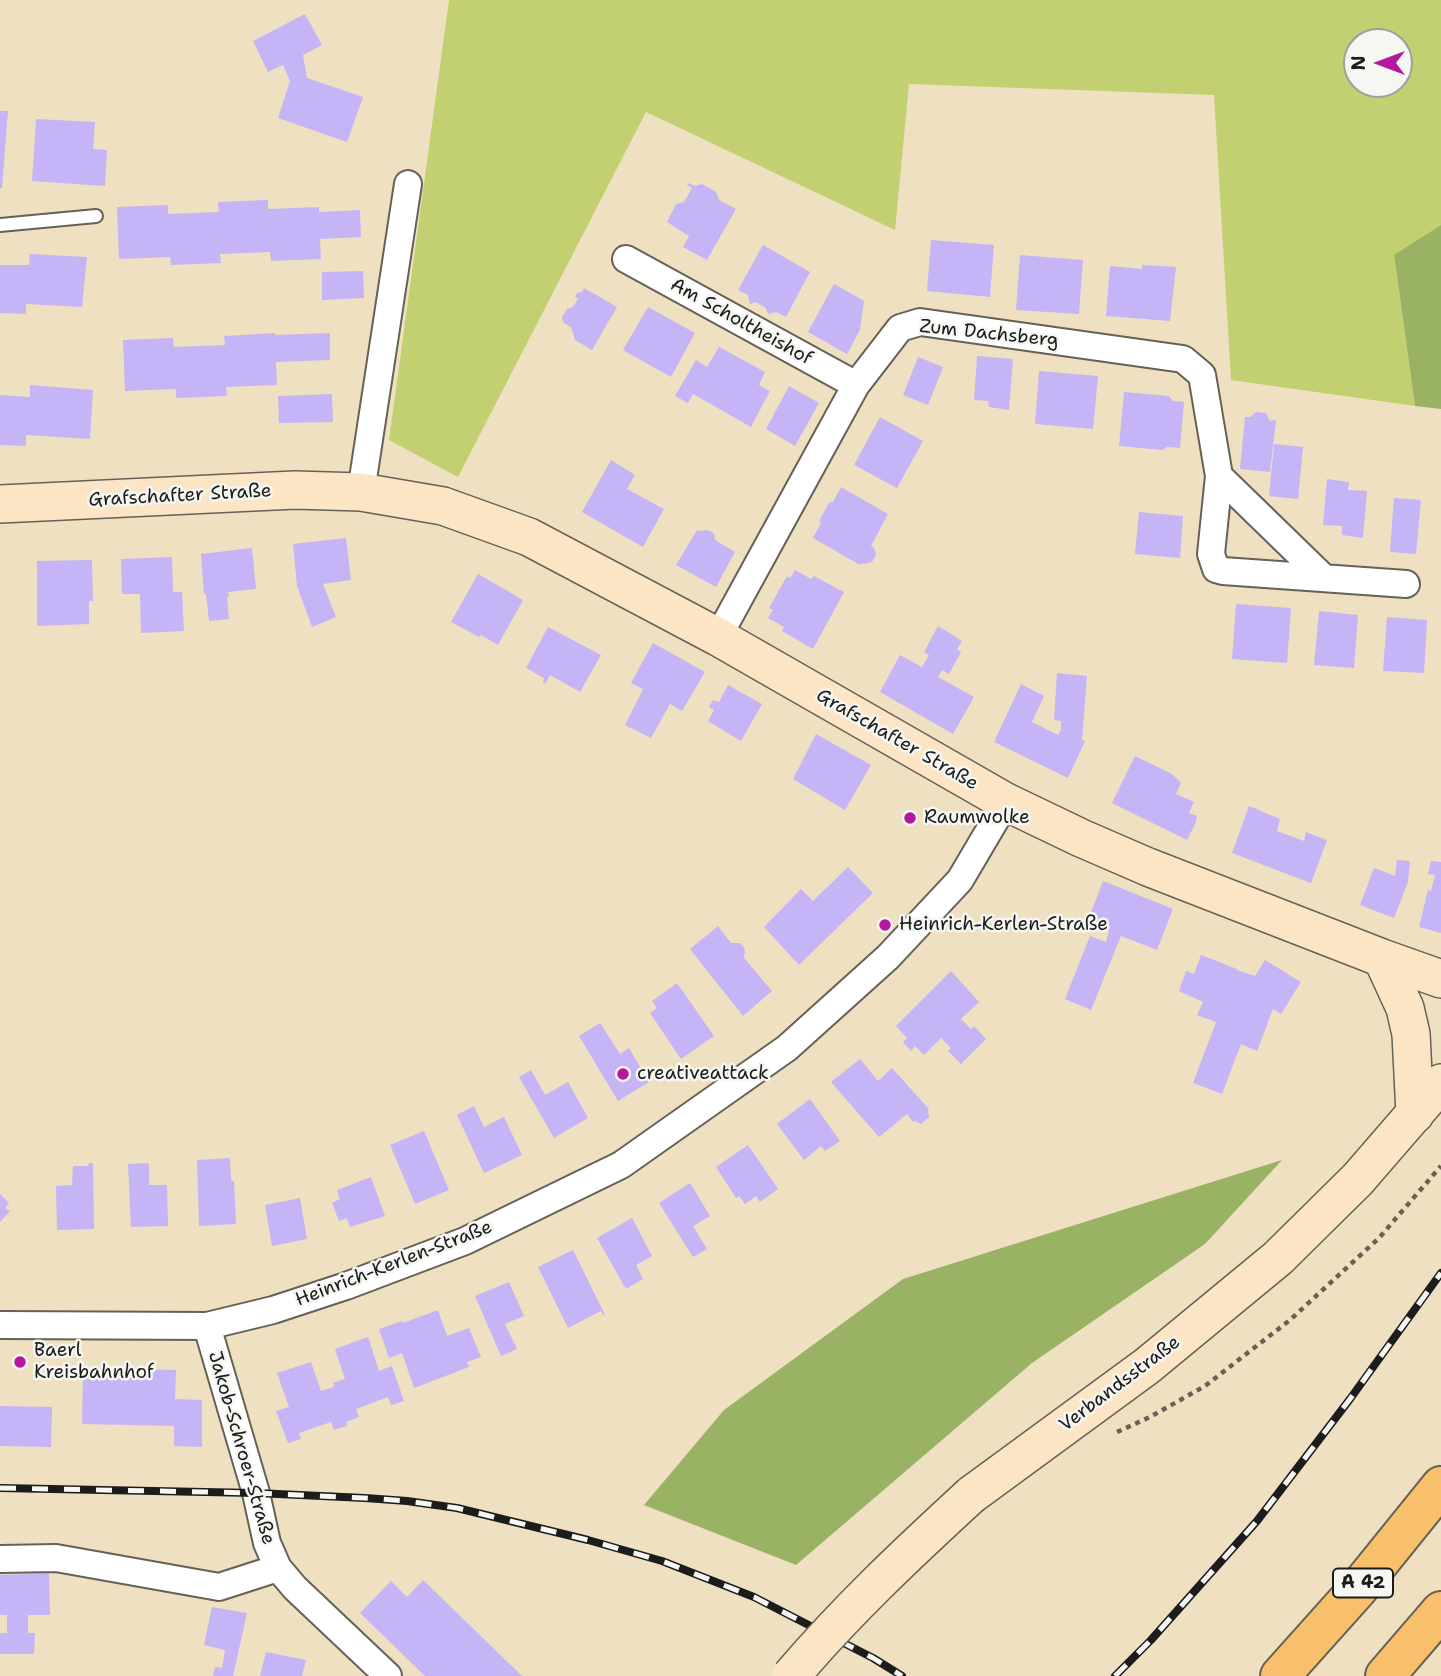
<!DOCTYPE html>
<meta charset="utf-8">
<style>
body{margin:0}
#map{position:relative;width:1441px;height:1676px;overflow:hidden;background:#eee0c1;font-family:"Shantell Sans",sans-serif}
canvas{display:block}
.north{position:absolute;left:1343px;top:28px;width:70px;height:70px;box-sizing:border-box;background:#f6f6f2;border:2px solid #9f9f9c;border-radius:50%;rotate:270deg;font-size:19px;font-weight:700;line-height:28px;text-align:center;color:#1c1c1c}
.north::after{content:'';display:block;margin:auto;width:24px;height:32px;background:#b5179e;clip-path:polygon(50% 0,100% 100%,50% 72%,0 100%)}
</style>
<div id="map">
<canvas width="1441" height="1676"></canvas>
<div class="north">N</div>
</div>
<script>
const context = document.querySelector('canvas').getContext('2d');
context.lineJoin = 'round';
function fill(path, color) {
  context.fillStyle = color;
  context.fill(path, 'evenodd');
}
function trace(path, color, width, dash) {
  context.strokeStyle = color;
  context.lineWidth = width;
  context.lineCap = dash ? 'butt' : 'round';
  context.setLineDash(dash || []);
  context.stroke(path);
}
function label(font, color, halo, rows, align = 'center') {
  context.font = font + ' "Shantell Sans",sans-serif';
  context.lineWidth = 5;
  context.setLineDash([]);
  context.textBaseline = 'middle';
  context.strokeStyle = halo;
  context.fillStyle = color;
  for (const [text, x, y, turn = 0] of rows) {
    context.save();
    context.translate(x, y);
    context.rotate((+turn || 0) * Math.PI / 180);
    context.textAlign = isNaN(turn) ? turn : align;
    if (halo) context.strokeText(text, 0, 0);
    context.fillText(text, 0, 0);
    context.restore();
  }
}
fill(new Path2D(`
 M 449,0 L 1441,0 L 1441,225 L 1394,256 L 1415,406 L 1231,380 L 1214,95 L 909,84 L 895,230 L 646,112 L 458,477 L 389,440 ZM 1357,42 L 1399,42 L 1399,84 L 1357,84 Z`), '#c3d071');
fill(new Path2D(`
 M 1441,225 L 1441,409 L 1415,406 L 1394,255 Z
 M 1282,1160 L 1205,1244 L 1032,1363 L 796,1565 L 644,1505 L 724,1410 L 903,1279 Z`), '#9ab263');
fill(new Path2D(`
 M 305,14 L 322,45 L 303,55 L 307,78 L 363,97 L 347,142 L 278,118 L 290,81 L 283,65 L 268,72 L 253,41 Z
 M 0,111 L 8,111 L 2,188 L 0,188 Z
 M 36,119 L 95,122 L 93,149 L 107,150 L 105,186 L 32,181 Z
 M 688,183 L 695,186 L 702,184 L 716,192 L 719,200 L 736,209 L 707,260 L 683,247 L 689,236 L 667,222 L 676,204 L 684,202 L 692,188 L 687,185 Z
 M 268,200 L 268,209 L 319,207 L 319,212 L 360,210 L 361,237 L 320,239 L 321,259 L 271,261 L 270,252 L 220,254 L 221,263 L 171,265 L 170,257 L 119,259 L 117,207 L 168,205 L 168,214 L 219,212 L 218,202 Z
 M 931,240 L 994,245 L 990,297 L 927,291 Z
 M 763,245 L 810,272 L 786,317 L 776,312 L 768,314 L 766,308 L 756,302 L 750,304 L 748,295 L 738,290 Z
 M 30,254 L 87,257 L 82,307 L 26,304 L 26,314 L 0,313 L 0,265 L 29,265 Z
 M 1020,255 L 1083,260 L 1079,314 L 1016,310 Z
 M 1142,265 L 1176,267 L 1170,321 L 1106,316 L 1110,266 L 1142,269 Z
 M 363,271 L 364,298 L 322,300 L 322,272 Z
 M 834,284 L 864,301 L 860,330 L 847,354 L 808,332 Z
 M 584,288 L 617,307 L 592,350 L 575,340 L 571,327 L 564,323 L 562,317 L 567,309 L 573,307 L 578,299 L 575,296 L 578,292 L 581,293 Z
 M 648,307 L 695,333 L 671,377 L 623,350 Z
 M 275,333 L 275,335 L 330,333 L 330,360 L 276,362 L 277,385 L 226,387 L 227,396 L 176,398 L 176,389 L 125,391 L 123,340 L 173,338 L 174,347 L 225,345 L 224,336 Z
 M 719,347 L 765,372 L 759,385 L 770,391 L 751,427 L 693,394 L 688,403 L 675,396 L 696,360 L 707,367 Z
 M 977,356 L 1013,359 L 1009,410 L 989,407 L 988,401 L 974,400 Z
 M 918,357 L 943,367 L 928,405 L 903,395 Z
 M 1039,371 L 1098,376 L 1093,429 L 1035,424 Z
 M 30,385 L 93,390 L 90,439 L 26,435 L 26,446 L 0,445 L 0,395 L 30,397 Z
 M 789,386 L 819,403 L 795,446 L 766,429 Z
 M 1124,392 L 1169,396 L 1173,401 L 1184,402 L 1180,448 L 1167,447 L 1163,450 L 1119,446 Z
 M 332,394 L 333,422 L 279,423 L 278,396 Z
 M 1256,412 L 1266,413 L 1270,421 L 1276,420 L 1270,472 L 1240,469 L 1245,417 L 1250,417 Z
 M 880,417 L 923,441 L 897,488 L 854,465 Z
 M 1274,444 L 1303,447 L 1298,499 L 1269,496 Z
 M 611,460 L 635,475 L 627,489 L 664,509 L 643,547 L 582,512 Z
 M 1327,479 L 1349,482 L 1348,490 L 1367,491 L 1363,538 L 1342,535 L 1342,526 L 1323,525 Z
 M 841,487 L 888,514 L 871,546 L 874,548 L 876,555 L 872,562 L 865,564 L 862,563 L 860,565 L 813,538 L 821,523 L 819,521 L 829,503 L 833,502 Z
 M 1394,498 L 1421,500 L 1416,554 L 1390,552 Z
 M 1139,512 L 1183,516 L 1180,558 L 1135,554 Z
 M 697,530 L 699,531 L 707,530 L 714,533 L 715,540 L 735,552 L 716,587 L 676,565 Z
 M 346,538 L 351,580 L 323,584 L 336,617 L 312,627 L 297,586 L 293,544 Z
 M 252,548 L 256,589 L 228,592 L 229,596 L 227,597 L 229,619 L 209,621 L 206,594 L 204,594 L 201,554 Z
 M 172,557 L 173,592 L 182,592 L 184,631 L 141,633 L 140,594 L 122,594 L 121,559 Z
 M 92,560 L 93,601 L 89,601 L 89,624 L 37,626 L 37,561 Z
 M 795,570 L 811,579 L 814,576 L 844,592 L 813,649 L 782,631 L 784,627 L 768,618 L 773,610 L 769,608 L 787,576 L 790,578 Z
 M 478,574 L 523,600 L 498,645 L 481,635 L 479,637 L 451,622 Z
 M 1236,604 L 1291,608 L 1287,663 L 1232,659 Z
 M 1319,611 L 1358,615 L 1354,668 L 1314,665 Z
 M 1387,617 L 1427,620 L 1424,673 L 1383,671 Z
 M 938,626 L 962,641 L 957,649 L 961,652 L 949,674 L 942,670 L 938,677 L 974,697 L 953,734 L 880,692 L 900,655 L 922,667 L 929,655 L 924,652 Z
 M 548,627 L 601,655 L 580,692 L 550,675 L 545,684 L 543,682 L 544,678 L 526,668 Z
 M 653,643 L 705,672 L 682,711 L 670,704 L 651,738 L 625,725 L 643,689 L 631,683 Z
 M 1057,673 L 1087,676 L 1082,740 L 1085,741 L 1068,778 L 994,742 L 1021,684 L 1044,696 L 1032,722 L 1058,735 L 1061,730 L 1061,721 L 1054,720 Z
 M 728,685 L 762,704 L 741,741 L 708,721 L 714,710 L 709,707 L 713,700 L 719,702 Z
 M 816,734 L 871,765 L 845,810 L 793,779 Z
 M 1135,756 L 1172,774 L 1181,783 L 1176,794 L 1194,802 L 1189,813 L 1197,816 L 1196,822 L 1187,840 L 1112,803 Z
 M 1249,806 L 1280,819 L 1277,831 L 1304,841 L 1306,832 L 1327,840 L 1311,883 L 1232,853 Z
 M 1397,860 L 1410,861 L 1408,882 L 1394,918 L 1360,905 L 1374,868 L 1395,876 Z
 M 1431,861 L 1441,862 L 1441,933 L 1419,927 L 1428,890 L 1431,891 L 1435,875 L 1428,874 Z
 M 848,867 L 873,893 L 799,965 L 764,927 L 801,889 L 813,901 Z
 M 1103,881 L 1173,909 L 1157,950 L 1121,936 L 1091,1010 L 1065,999 L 1090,936 L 1106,942 L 1109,931 L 1087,923 Z
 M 718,926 L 731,943 L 740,943 L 745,949 L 744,958 L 772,991 L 743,1016 L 690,949 Z
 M 1201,955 L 1237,969 L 1236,970 L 1255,976 L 1265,960 L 1301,982 L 1281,1014 L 1273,1009 L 1257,1051 L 1241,1044 L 1222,1094 L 1193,1083 L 1216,1022 L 1197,1015 L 1203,1002 L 1179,991 L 1186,971 L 1194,974 Z
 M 951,971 L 979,1002 L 961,1019 L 971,1029 L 974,1026 L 986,1039 L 961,1064 L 948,1051 L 951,1048 L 941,1038 L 924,1055 L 915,1046 L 911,1051 L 903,1042 L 907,1038 L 896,1026 Z
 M 677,983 L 714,1036 L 681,1059 L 650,1013 L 657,1008 L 652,1001 Z
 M 600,1023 L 620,1054 L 629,1048 L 649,1082 L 618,1101 L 579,1036 Z
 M 860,1059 L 878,1081 L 892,1068 L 929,1109 L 928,1111 L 929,1117 L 921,1124 L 915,1121 L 913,1122 L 907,1114 L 879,1137 L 831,1082 Z
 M 531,1070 L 545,1095 L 568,1082 L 588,1118 L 554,1138 L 519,1077 Z
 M 810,1099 L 840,1141 L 825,1151 L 821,1146 L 804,1160 L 777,1124 Z
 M 474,1106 L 484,1127 L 504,1117 L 522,1155 L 484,1173 L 457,1115 Z
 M 424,1131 L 449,1190 L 415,1204 L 390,1145 Z
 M 748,1145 L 778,1189 L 760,1202 L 756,1196 L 745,1204 L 739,1196 L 736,1198 L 716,1167 Z
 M 230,1158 L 231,1181 L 234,1181 L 236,1224 L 199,1226 L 197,1160 Z
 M 89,1163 L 93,1163 L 94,1229 L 57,1230 L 56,1186 L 72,1185 L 73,1166 L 88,1166 Z
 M 149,1163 L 149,1185 L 167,1185 L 168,1226 L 131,1227 L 128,1164 Z
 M 371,1177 L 385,1216 L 350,1227 L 347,1218 L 339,1221 L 332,1203 L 340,1199 L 337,1190 Z
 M 690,1183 L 710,1216 L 693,1226 L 707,1249 L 693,1257 L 659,1203 Z
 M 0,1194 L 9,1203 L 5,1208 L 10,1211 L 0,1222 Z
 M 300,1198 L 307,1239 L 272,1246 L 265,1205 Z
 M 632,1218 L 652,1256 L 636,1265 L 643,1279 L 626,1289 L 597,1238 Z
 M 573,1250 L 605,1315 L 604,1316 L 601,1311 L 568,1328 L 538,1267 Z
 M 509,1282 L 524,1316 L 505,1324 L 517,1349 L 501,1356 L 475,1296 Z
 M 438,1310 L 447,1336 L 469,1328 L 481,1357 L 467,1362 L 469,1367 L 414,1388 L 402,1353 L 389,1358 L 379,1329 L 402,1321 L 403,1323 Z
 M 368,1337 L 379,1371 L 392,1366 L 404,1401 L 391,1405 L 388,1397 L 356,1409 L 359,1417 L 346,1422 L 347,1426 L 334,1430 L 331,1422 L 299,1433 L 301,1439 L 288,1443 L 276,1411 L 289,1407 L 277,1373 L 311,1362 L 321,1391 L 334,1387 L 333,1383 L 345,1379 L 335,1349 Z
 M 83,1368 L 176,1370 L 175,1399 L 202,1400 L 202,1447 L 174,1446 L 174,1426 L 82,1424 Z
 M 0,1406 L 52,1407 L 51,1447 L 0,1446 Z
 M 49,1573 L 50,1615 L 28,1615 L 28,1633 L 35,1633 L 34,1654 L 0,1654 L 0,1633 L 7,1633 L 7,1615 L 0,1615 L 0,1575 Z
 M 423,1580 L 522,1676 L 425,1676 L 360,1613 L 391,1581 L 407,1597 Z
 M 212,1607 L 247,1613 L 233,1676 L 213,1676 L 215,1667 L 222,1668 L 225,1650 L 204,1645 Z
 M 266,1652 L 306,1660 L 302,1676 L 260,1676 Z`), '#c5b4f6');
const lane = new Path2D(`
 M 0,225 L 96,216`);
const street = new Path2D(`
 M 626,259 L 856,385
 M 1219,476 L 1324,578
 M 361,492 L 408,184
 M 718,637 L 856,385 L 900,328 L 920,322 L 1183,359 L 1202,375 L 1219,476 L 1211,554 L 1216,569 L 1223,571 L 1406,584
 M 0,1325 L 207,1326 L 273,1310 L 346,1286 L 465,1241 L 621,1165 L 787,1048 L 888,957 L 960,880 L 1006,802
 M 207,1326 L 256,1493 L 267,1543 L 278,1568 L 295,1588 L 388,1676
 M 0,1559 L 56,1558 L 219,1587 L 278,1568`);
const secondary = new Path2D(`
 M 0,504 L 295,490 L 361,492 L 443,506 L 529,537 L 718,637 L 1006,802 L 1081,838 L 1148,867 L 1382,958 L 1441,979
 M 1382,958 L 1405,1008 L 1411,1034 L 1415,1114
 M 971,1495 L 1147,1366 L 1278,1258 L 1358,1179 L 1441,1083`);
const highway = new Path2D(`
 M 1280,1676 L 1357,1590 L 1441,1486
 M 1385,1676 L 1441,1611`);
trace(lane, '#666156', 16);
trace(street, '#666156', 30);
trace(secondary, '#666156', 40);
trace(highway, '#666156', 42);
trace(new Path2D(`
 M 1117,1432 L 1150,1417 L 1205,1386 L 1290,1320 L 1379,1238 L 1441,1166`), '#666156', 4.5, [5, 5]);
trace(lane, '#fff', 12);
trace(street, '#fff', 26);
trace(secondary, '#fce5c4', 37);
trace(highway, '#f8bf6c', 38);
const rail = new Path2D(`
 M 0,1488 L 256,1493 L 365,1498 L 407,1501 L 457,1508 L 588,1540 L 662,1561 L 754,1597 L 873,1658 L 902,1676
 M 1115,1676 L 1151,1640 L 1257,1521 L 1350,1399 L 1441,1273`);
trace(rail, '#1c1c1c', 8);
trace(rail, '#f6f6f2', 5, [16]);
const secondaryBridge = new Path2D(`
 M 791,1676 C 846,1611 908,1553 971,1495`);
trace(secondaryBridge, '#666156', 40, []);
trace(secondaryBridge, '#fce5c4', 37);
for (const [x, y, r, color] of [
 [910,818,7,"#b5179e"],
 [885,925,7,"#b5179e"],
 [623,1074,7,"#b5179e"],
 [20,1362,7,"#b5179e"]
]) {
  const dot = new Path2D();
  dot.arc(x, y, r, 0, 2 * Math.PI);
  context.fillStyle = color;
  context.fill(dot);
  trace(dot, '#f6f6f2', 2.5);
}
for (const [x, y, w] of [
 [1363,1583,60]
]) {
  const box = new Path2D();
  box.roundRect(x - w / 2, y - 14.5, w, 29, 5);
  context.fillStyle = '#f6f6f2';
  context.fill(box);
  trace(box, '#1c1c1c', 2);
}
label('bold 18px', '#1c1c1c', null, [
 ["A 42",1363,1583]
]);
label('19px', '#1c1c1c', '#f6f6f2', [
 ["Am Scholtheishof",741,322,29],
 ["Zum Dachsberg",989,334,6],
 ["Grafschafter Straße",180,496,-3],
 ["Grafschafter Straße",897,740,30],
 ["Heinrich-Kerlen-Straße",394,1264,-21],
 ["Verbandsstraße",1120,1384,-37],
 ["Jakob-Schroer-Straße",241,1448,74]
]);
label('19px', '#1c1c1c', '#f6f6f2', [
 ["Raumwolke",924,818],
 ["Heinrich-Kerlen-Straße",899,925],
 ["creativeattack",637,1074],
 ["Baerl",34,1351],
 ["Kreisbahnhof",34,1373]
], 'left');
</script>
